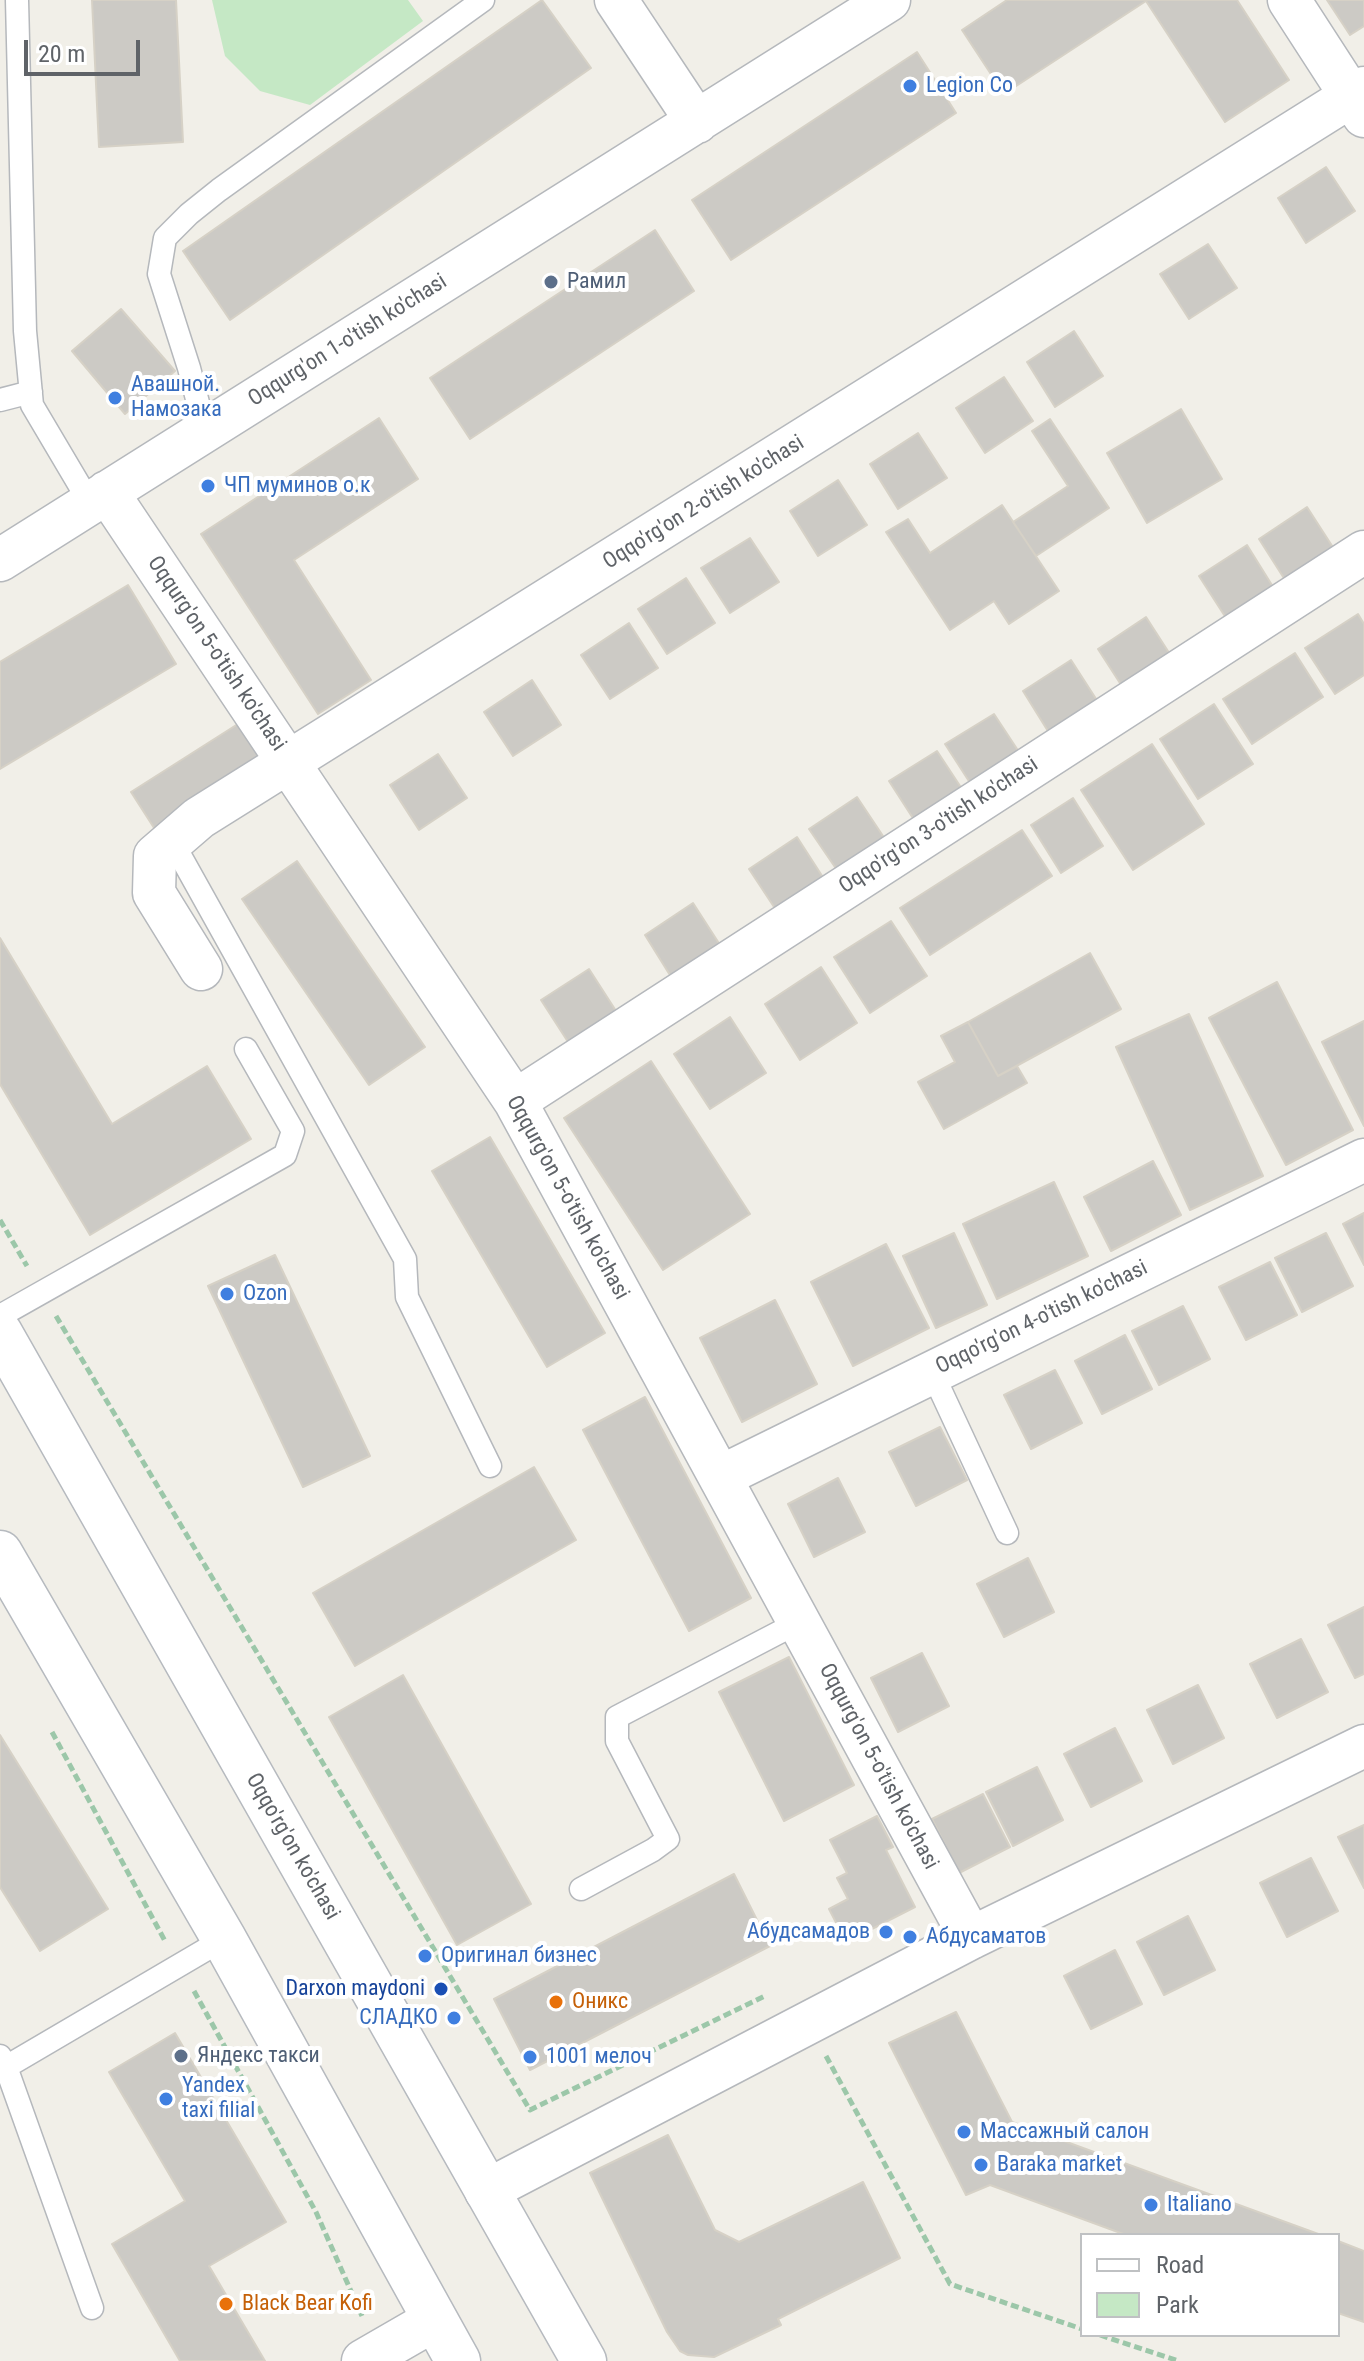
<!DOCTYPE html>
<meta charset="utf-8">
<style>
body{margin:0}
#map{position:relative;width:1364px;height:2361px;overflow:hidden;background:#f1efe8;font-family:"Roboto Condensed",sans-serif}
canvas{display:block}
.legend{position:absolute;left:1080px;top:2233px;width:260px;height:104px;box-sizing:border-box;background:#fff;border:2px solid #bfc1c3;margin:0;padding:10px 14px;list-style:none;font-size:24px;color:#5f6368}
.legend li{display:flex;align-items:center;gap:16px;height:40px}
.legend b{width:40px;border:2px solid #bfc1c3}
.scale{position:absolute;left:24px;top:40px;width:116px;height:36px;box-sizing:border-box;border:4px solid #5f6368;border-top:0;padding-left:10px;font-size:24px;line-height:28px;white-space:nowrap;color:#5f6368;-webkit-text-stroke:6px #fff;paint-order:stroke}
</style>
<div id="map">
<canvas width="1364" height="2361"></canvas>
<ul class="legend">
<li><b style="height:10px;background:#fff"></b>Road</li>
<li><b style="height:22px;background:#c5e8c5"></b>Park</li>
</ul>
<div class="scale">20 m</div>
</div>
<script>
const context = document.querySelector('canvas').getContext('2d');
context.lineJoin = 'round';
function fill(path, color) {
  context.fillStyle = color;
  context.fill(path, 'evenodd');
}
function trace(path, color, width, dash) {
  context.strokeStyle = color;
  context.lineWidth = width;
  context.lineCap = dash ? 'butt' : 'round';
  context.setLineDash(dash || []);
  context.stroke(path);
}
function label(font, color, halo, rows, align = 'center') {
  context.font = font + ' "Roboto Condensed",sans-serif';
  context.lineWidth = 8;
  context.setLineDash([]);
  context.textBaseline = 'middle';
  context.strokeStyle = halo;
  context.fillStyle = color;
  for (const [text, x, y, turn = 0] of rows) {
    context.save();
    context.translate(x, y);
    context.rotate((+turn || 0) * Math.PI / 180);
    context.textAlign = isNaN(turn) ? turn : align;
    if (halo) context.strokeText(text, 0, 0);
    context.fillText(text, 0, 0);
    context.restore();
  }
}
fill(new Path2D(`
 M 212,0 L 408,0 L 423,21 L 310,105 L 260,91 L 225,56 Z`), '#c5e8c5');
const building = new Path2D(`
 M 92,0 L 176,0 L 183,142 L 99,147 Z
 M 542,0 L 591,68 L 230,320 L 183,251 Z
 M 1007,0 L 1237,0 L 1289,80 L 1225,122 L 1146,1 L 1004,94 L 962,30 Z
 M 1327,0 L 1364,0 L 1364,26 L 1350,35 Z
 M 917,52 L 956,113 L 731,260 L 692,200 Z
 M 1326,167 L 1355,211 L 1306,243 L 1278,198 Z
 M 655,230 L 694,291 L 470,439 L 430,378 Z
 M 1208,244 L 1237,288 L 1189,319 L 1160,274 Z
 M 121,309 L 175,371 L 125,414 L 72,351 Z
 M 1074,331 L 1103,376 L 1055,407 L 1027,362 Z
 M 1004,377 L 1033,421 L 985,453 L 956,408 Z
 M 1181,409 L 1222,479 L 1147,523 L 1107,453 Z
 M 379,418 L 418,479 L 294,560 L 371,680 L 318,714 L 201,534 Z
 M 1050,419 L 1109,508 L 1036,556 L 1013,522 L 1068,486 L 1032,431 Z
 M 918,433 L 947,478 L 898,509 L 870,464 Z
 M 838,480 L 867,525 L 818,556 L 790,511 Z
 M 1002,505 L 1059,591 L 1009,624 L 994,601 L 950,630 L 886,532 L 908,519 L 930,553 Z
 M 1307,507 L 1336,552 L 1287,583 L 1259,539 Z
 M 750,538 L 779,582 L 730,613 L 701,568 Z
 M 1247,545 L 1275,590 L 1228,621 L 1199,576 Z
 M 686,578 L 715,623 L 667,654 L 638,609 Z
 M 128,585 L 176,664 L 0,769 L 0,662 Z
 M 1358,614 L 1364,624 L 1364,675 L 1335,694 L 1305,648 Z
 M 1146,617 L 1175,662 L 1127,694 L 1098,649 Z
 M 629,623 L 658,668 L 610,699 L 581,655 Z
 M 1295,653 L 1323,697 L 1252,744 L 1223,699 Z
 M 1071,660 L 1100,705 L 1051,736 L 1023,691 Z
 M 532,680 L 561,725 L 513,756 L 484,712 Z
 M 1214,704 L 1253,764 L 1198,799 L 1160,739 Z
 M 994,714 L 1023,758 L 974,789 L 945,744 Z
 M 241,722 L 266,761 L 156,831 L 131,792 Z
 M 1152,744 L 1204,824 L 1133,870 L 1081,790 Z
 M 937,751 L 966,795 L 918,826 L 889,781 Z
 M 438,754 L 467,798 L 419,830 L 390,785 Z
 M 857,797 L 887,842 L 839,873 L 809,829 Z
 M 1073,798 L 1103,846 L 1061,873 L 1031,825 Z
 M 1022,830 L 1052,876 L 930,955 L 900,908 Z
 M 797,837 L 826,882 L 778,913 L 749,869 Z
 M 297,861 L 425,1047 L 369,1085 L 242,899 Z
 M 693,903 L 722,948 L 673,980 L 645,935 Z
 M 891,921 L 927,976 L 870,1013 L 834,957 Z
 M 0,938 L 112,1124 L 207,1066 L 251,1139 L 90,1235 L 0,1084 Z
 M 1090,953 L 1121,1009 L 998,1076 L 968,1022 Z
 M 821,967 L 857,1023 L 800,1060 L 765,1004 Z
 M 589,969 L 618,1014 L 570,1045 L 541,1000 Z
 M 1277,982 L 1353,1130 L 1286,1165 L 1209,1018 Z
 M 1189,1014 L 1263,1176 L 1190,1210 L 1116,1047 Z
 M 730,1017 L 766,1073 L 710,1109 L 674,1054 Z
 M 1364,1021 L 1364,1126 L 1322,1042 Z
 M 968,1022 L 998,1076 L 1017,1066 L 1027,1083 L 944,1129 L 918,1082 L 955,1062 L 941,1036 Z
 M 651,1061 L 750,1214 L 663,1270 L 564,1118 Z
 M 490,1137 L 605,1333 L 547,1367 L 432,1171 Z
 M 1153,1161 L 1181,1215 L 1111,1251 L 1084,1197 Z
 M 1054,1182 L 1088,1256 L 997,1299 L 963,1224 Z
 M 1364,1213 L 1364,1265 L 1343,1224 Z
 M 954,1233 L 987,1305 L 936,1328 L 903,1256 Z
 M 1326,1233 L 1353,1286 L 1302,1312 L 1275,1258 Z
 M 886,1244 L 929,1328 L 853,1366 L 811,1282 Z
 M 275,1255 L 370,1456 L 303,1487 L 208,1286 Z
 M 1270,1262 L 1297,1315 L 1246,1340 L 1219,1287 Z
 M 775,1300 L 817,1384 L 742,1422 L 700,1338 Z
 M 1183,1306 L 1210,1359 L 1159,1385 L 1132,1331 Z
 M 1125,1335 L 1152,1389 L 1102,1414 L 1075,1361 Z
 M 1055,1370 L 1082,1423 L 1031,1449 L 1004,1395 Z
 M 645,1397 L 751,1598 L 689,1631 L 583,1430 Z
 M 940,1427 L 967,1480 L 916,1506 L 889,1452 Z
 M 534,1467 L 576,1540 L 355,1666 L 313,1593 Z
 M 838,1478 L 865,1532 L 814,1557 L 788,1504 Z
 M 1028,1558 L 1054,1612 L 1004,1637 L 977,1584 Z
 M 1364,1607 L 1364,1674 L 1355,1678 L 1328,1625 Z
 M 1301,1639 L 1328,1692 L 1277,1718 L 1250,1664 Z
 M 922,1653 L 949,1706 L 898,1732 L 871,1678 Z
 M 789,1657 L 854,1785 L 784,1821 L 719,1692 Z
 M 403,1675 L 531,1904 L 457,1945 L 329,1717 Z
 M 1198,1685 L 1224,1738 L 1173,1764 L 1147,1710 Z
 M 1115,1728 L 1142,1781 L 1091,1807 L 1064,1754 Z
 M 0,1735 L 108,1909 L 40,1951 L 0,1887 Z
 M 1037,1767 L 1063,1820 L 1013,1846 L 986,1792 Z
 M 983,1794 L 1010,1847 L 959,1873 L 932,1819 Z
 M 877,1816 L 893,1847 L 886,1850 L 915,1907 L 864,1933 L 861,1926 L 843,1936 L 829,1909 L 848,1899 L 837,1878 L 847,1873 L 830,1840 Z
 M 1364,1825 L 1364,1888 L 1338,1837 Z
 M 1311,1858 L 1338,1911 L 1287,1937 L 1260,1883 Z
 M 734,1874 L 770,1946 L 530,2070 L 494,1999 Z
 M 1188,1916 L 1215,1970 L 1164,1995 L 1137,1942 Z
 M 1115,1950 L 1142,2004 L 1091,2029 L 1064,1976 Z
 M 956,2012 L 1012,2122 L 1321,2235 L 1126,2235 L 990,2185 L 966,2195 L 889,2043 Z
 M 175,2033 L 286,2222 L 209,2266 L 265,2361 L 180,2361 L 112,2244 L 185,2201 L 109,2072 Z
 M 668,2135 L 715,2230 L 739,2242 L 863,2182 L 900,2258 L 778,2319 L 781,2325 L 714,2357 L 688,2355 L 680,2351 L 667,2332 L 590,2173 Z
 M 1338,2241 L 1364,2251 L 1364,2322 L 1338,2313 Z`);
fill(building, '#cccac5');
trace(building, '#d6d1c6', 2);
const lane = new Path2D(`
 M 17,0 L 25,331 L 32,405 L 90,503
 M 0,400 L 31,392
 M 205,430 L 189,368 L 159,274 L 165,238 L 189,214 L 219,190 L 483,0
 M 172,841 L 405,1259 L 407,1297 L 490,1466
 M 0,1316 L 285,1155 L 293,1131 L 246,1049
 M 932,1372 L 1007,1533
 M 581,1889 L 653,1850 L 668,1839 L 617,1741 L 617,1717 L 799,1622
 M 0,2056 L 6,2067 L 224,1939
 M 6,2067 L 92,2308`);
const street = new Path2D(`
 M 616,0 L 697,122
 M 1289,0 L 1364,116
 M 107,492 L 515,1101 L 971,1938
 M 0,560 L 889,0
 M 201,969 L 154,893 L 155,856 L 199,818 L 1364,88
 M 515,1101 L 1364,552
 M 720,1477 L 1364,1160
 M 486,2191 L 971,1938 L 1364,1746
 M 363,2361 L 434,2320`);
const secondary = new Path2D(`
 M 0,1333 L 584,2361
 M 0,1553 L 224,1939 L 458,2361`);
trace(lane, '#b5b8bc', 25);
trace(street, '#b5b8bc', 45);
trace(secondary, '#b6babf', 47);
trace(new Path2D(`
 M 0,1220 L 27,1266
 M 56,1316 L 530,2110 L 765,1996
 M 52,1732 L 165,1941
 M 194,1991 L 316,2212 L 362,2316
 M 826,2056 L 950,2284 L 1082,2329
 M 1100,2335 L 1179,2361`), '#9cc7a9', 5, [8, 4]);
trace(lane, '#fff', 22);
trace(street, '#fff', 42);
trace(secondary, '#fff', 44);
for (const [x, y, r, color] of [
 [910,86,8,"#3f7fe0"],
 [551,282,8,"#5c6f8a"],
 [115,398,8,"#3f7fe0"],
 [208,486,8,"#3f7fe0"],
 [227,1294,8,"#3f7fe0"],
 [886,1932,8,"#3f7fe0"],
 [910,1937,8,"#3f7fe0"],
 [425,1956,8,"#3f7fe0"],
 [441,1989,8,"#1a4fb4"],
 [556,2002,8,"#e8710a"],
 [454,2018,8,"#3f7fe0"],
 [181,2056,8,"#5c6f8a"],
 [530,2057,8,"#3f7fe0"],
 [166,2099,8,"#3f7fe0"],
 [964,2132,8,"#3f7fe0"],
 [981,2165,8,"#3f7fe0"],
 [1151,2205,8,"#3f7fe0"],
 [226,2304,8,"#e8710a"]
]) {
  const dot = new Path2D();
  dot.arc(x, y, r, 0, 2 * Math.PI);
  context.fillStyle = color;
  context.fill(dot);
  trace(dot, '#fff', 3);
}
label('22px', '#366cbe', '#fff', [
 ["Legion Co",926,86],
 ["Авашной.",131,385],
 ["Намозака",131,410],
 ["ЧП муминов о.к",224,486],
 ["Ozon",243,1294],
 ["Абудсамадов",870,1932,"right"],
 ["Абдусаматов",926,1937],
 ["Оригинал бизнес",441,1956],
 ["СЛАДКО",438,2018,"right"],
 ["1001 мелоч",546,2057],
 ["Yandex",182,2086],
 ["taxi filial",182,2111],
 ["Массажный салон",980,2132],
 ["Baraka market",997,2165],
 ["Italiano",1167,2205]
], 'left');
label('22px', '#4e5e75', '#fff', [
 ["Рамил",567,282],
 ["Яндекс такси",197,2056]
], 'left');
label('22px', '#5f6368', '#fff', [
 ["Oqqurg'on 1-o'tish ko'chasi",348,341,-32],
 ["Oqqo'rg'on 2-o'tish ko'chasi",704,503,-32],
 ["Oqqurg'on 5-o'tish ko'chasi",216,654,56],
 ["Oqqo'rg'on 3-o'tish ko'chasi",939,826,-33],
 ["Oqqurg'on 5-o'tish ko'chasi",567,1198,61],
 ["Oqqo'rg'on 4-o'tish ko'chasi",1042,1318,-26],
 ["Oqqurg'on 5-o'tish ko'chasi",878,1767,62],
 ["Oqqo'rg'on ko'chasi",292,1847,60]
]);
label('22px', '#164399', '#fff', [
 ["Darxon maydoni",425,1989]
], 'right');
label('22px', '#c56008', '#fff', [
 ["Оникс",572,2002],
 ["Black Bear Kofi",242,2304]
], 'left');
</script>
